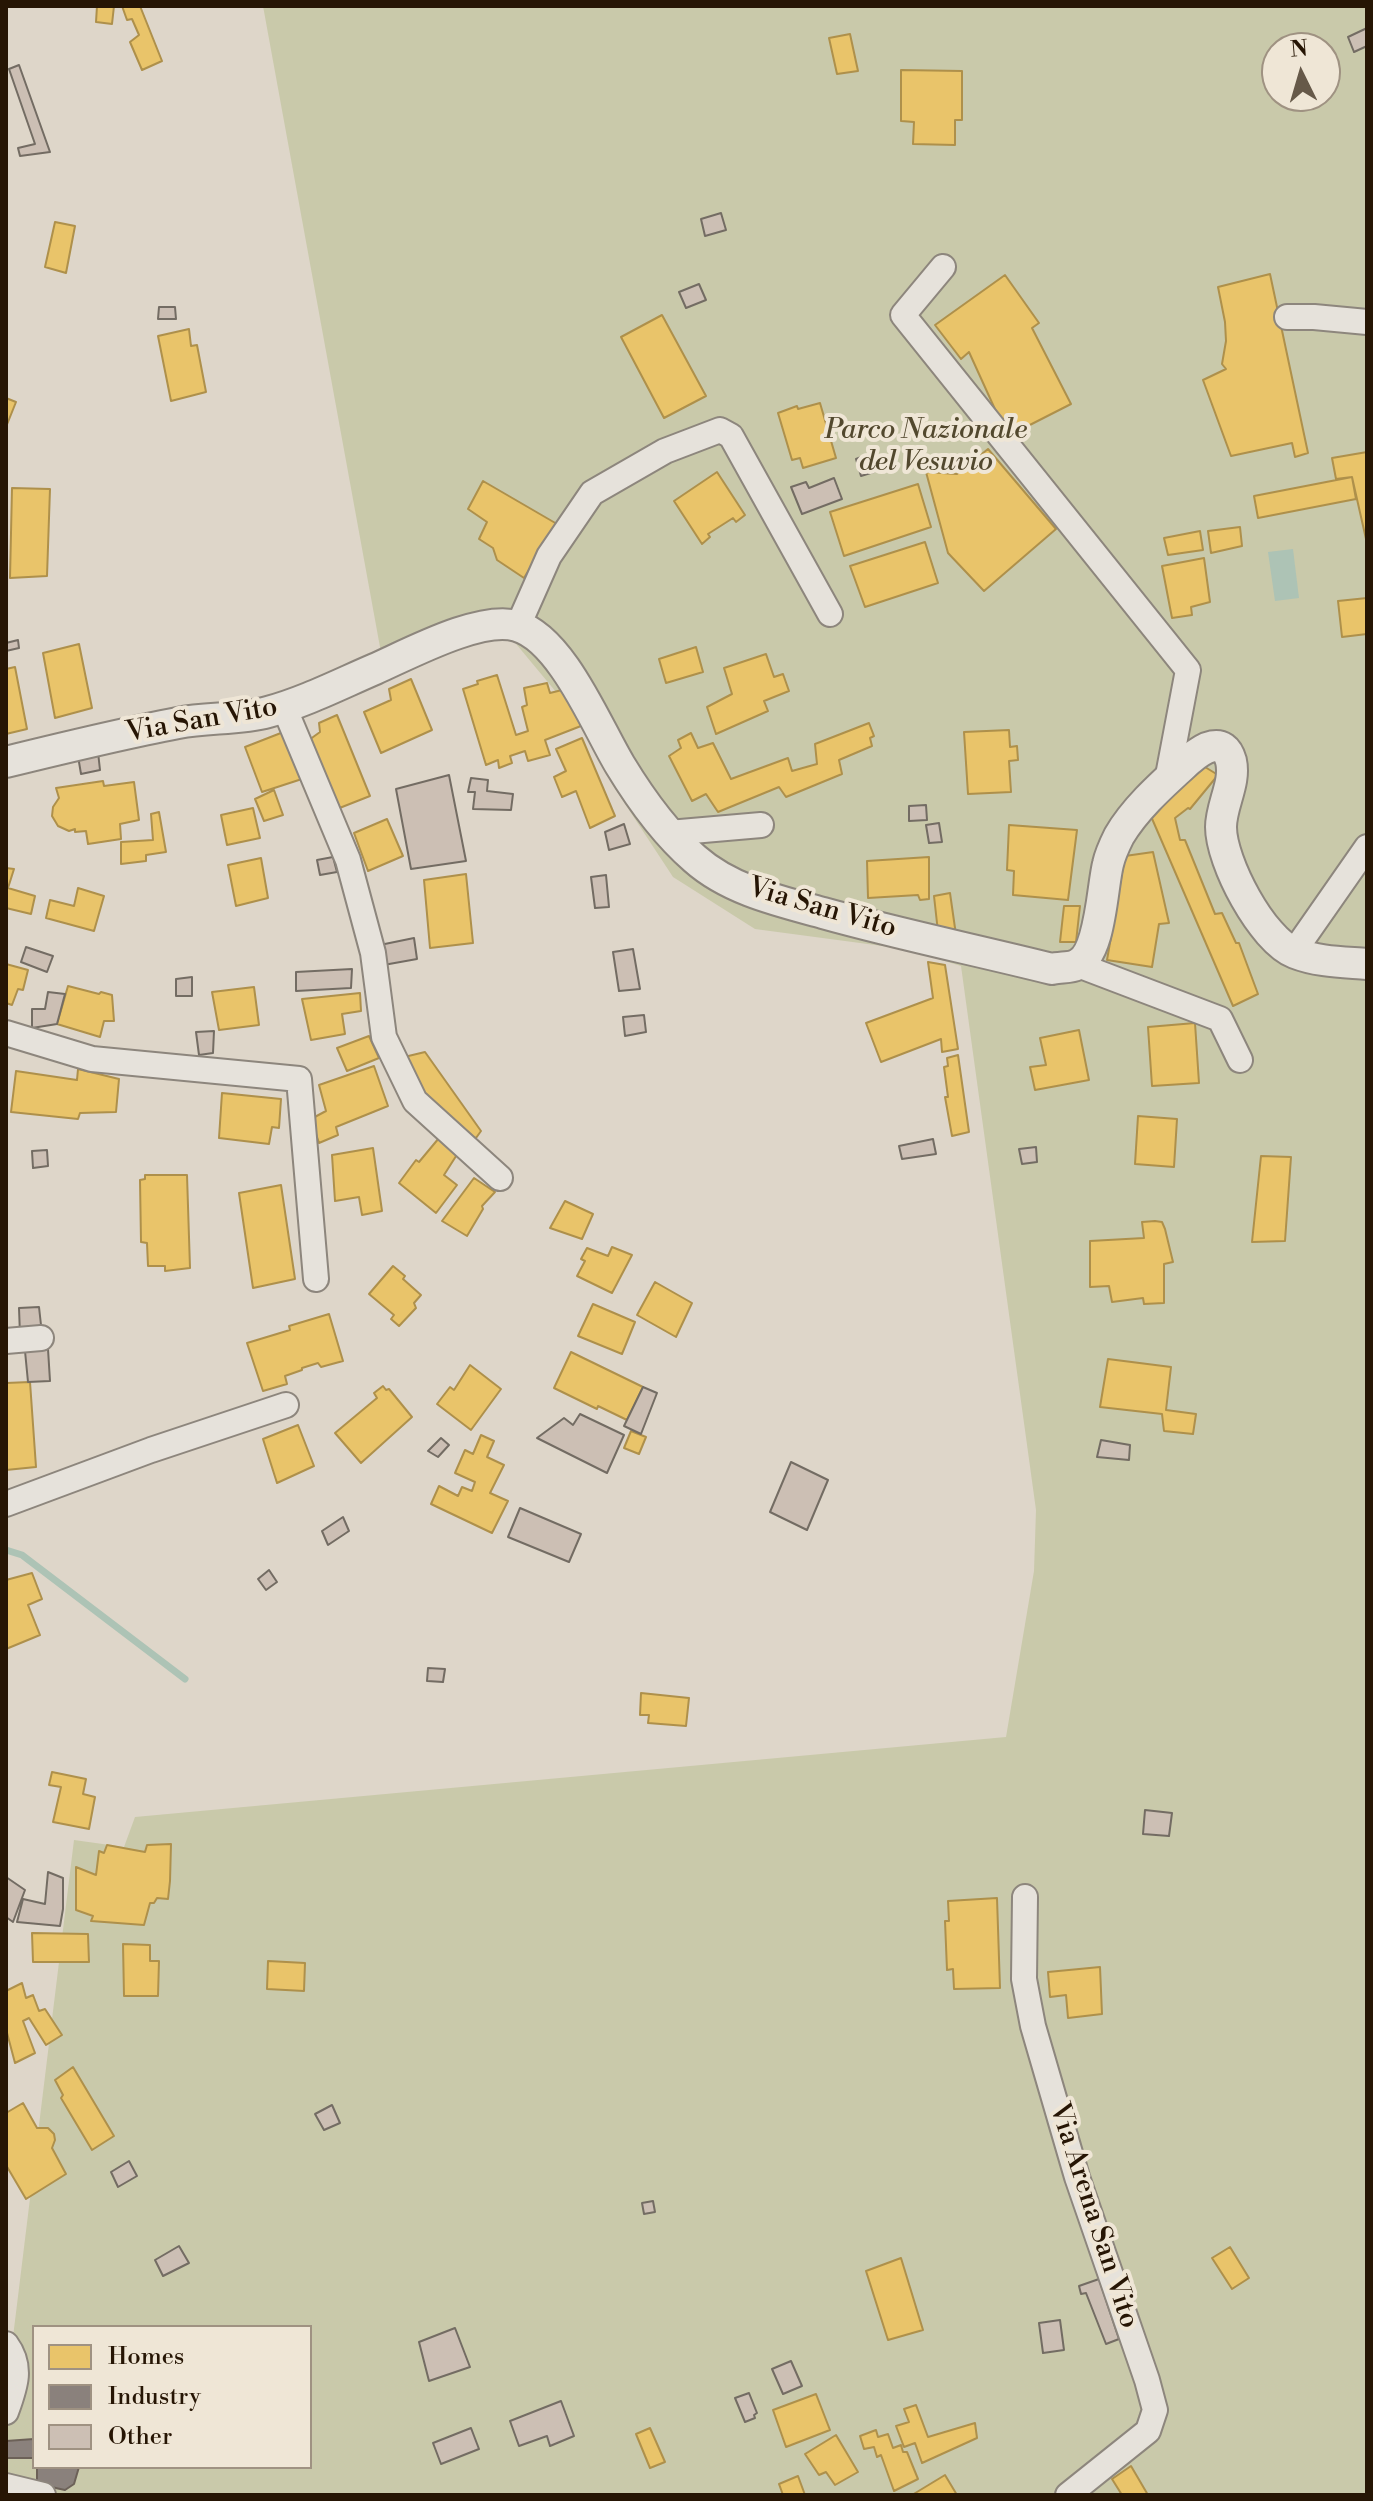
<!DOCTYPE html>
<style>
body{margin:0}
#map{position:relative;width:1373px;height:2501px;overflow:hidden;background:#ded6c9;font-family:"Libre Bodoni",serif}
canvas{display:block}
.frame{position:absolute;inset:0;border:8px solid #261504;pointer-events:none}
.legend{position:absolute;left:32px;top:2325px;width:280px;height:144px;box-sizing:border-box;background:#efe6d6;border:2px solid #9f9282;margin:0;padding:10px 14px;list-style:none;font-size:24px;color:#261504}
.legend li{display:flex;align-items:center;gap:16px;height:40px}
.legend b{width:40px;border:2px solid #9f9282}
.north{position:absolute;left:1261px;top:32px;width:80px;height:80px;box-sizing:border-box;background:#efe6d6;border:2px solid #9f9282;border-radius:50%;rotate:355deg;font-size:22px;font-weight:700;line-height:32px;text-align:center;color:#261504}
.north::after{content:'';display:block;margin:auto;width:28px;height:36px;background:#665949;clip-path:polygon(50% 0,100% 100%,50% 72%,0 100%)}
</style>
<div id="map">
<canvas width="1373" height="2501"></canvas>
<div class="frame"></div>
<ul class="legend">
<li><b style="height:22px;background:#e9c46a"></b>Homes</li>
<li><b style="height:22px;background:#8a817c"></b>Industry</li>
<li><b style="height:22px;background:#ccbfb4"></b>Other</li>
</ul>
<div class="north">N</div>
</div>
<script>
const context = document.querySelector('canvas').getContext('2d');
context.lineJoin = 'round';
function fill(path, color) {
  context.fillStyle = color;
  context.fill(path, 'evenodd');
}
function trace(path, color, width, dash) {
  context.strokeStyle = color;
  context.lineWidth = width;
  context.lineCap = dash ? 'butt' : 'round';
  context.setLineDash(dash || []);
  context.stroke(path);
}
function label(font, color, halo, rows, align = 'center') {
  context.font = font + ' "Libre Bodoni",serif';
  context.lineWidth = 8;
  context.setLineDash([]);
  context.textBaseline = 'middle';
  context.strokeStyle = halo;
  context.fillStyle = color;
  for (const [text, x, y, turn = 0] of rows) {
    context.save();
    context.translate(x, y);
    context.rotate((+turn || 0) * Math.PI / 180);
    context.textAlign = isNaN(turn) ? turn : align;
    if (halo) context.strokeText(text, 0, 0);
    context.fillText(text, 0, 0);
    context.restore();
  }
}
fill(new Path2D(`
 M 263,6 L 1367,6 L 1367,2495 L 6,2495 L 6,2394 L 74,1840 L 124,1847 L 135,1817 L 1006,1737 L 1034,1571 L 1036,1510 L 961,966 L 905,949 L 755,929 L 673,877 L 612,784 L 576,716 L 507,633 L 372,680 L 382,658 ZM 1277,48 L 1325,48 L 1325,96 L 1277,96 ZM 34,2327 L 310,2327 L 310,2467 L 34,2467 Z`), '#c9c9aa');
fill(new Path2D(`
 M 1293,549 L 1299,598 L 1275,601 L 1268,552 Z`), '#adc3b5');
const homes = new Path2D(`
 M 97,6 L 114,6 L 112,24 L 96,22 Z
 M 122,6 L 140,6 L 162,61 L 142,70 L 130,42 L 139,35 L 132,19 L 127,20 Z
 M 850,34 L 858,71 L 837,74 L 829,38 Z
 M 901,70 L 962,71 L 962,120 L 955,120 L 955,145 L 913,144 L 914,122 L 901,121 Z
 M 55,222 L 75,226 L 66,273 L 45,267 Z
 M 1270,274 L 1308,453 L 1295,457 L 1292,443 L 1231,456 L 1203,380 L 1226,369 L 1222,364 L 1226,341 L 1225,322 L 1218,287 Z
 M 1005,275 L 1039,323 L 1032,328 L 1071,404 L 1018,431 L 999,418 L 969,352 L 961,359 L 935,325 Z
 M 662,315 L 706,396 L 664,418 L 621,337 Z
 M 189,329 L 191,346 L 197,345 L 206,392 L 171,401 L 158,336 Z
 M 6,398 L 16,402 L 6,427 Z
 M 820,403 L 836,458 L 803,468 L 800,458 L 792,460 L 778,413 L 797,406 L 798,409 Z
 M 988,449 L 1056,529 L 984,591 L 948,553 L 926,472 L 957,474 Z
 M 1367,452 L 1367,539 L 1366,539 L 1352,477 L 1336,479 L 1332,458 Z
 M 717,472 L 745,515 L 736,522 L 733,518 L 708,534 L 710,537 L 702,544 L 674,501 Z
 M 1352,477 L 1356,499 L 1258,518 L 1254,496 Z
 M 483,481 L 557,524 L 524,578 L 497,560 L 493,548 L 479,539 L 487,522 L 468,509 Z
 M 918,484 L 931,527 L 844,556 L 830,512 Z
 M 12,488 L 50,489 L 47,576 L 10,578 Z
 M 1240,527 L 1242,546 L 1211,553 L 1208,531 Z
 M 1200,531 L 1203,550 L 1168,555 L 1164,538 Z
 M 925,542 L 938,583 L 865,607 L 850,566 Z
 M 1204,558 L 1210,602 L 1191,607 L 1192,615 L 1172,618 L 1162,566 Z
 M 1367,598 L 1367,634 L 1342,637 L 1338,601 Z
 M 79,644 L 92,708 L 55,718 L 43,653 Z
 M 696,647 L 703,672 L 666,683 L 659,659 Z
 M 766,654 L 774,677 L 783,674 L 789,691 L 764,701 L 768,711 L 716,734 L 707,707 L 732,694 L 724,668 Z
 M 15,667 L 27,729 L 6,734 L 6,669 Z
 M 497,675 L 516,735 L 528,731 L 522,707 L 527,705 L 524,688 L 547,683 L 550,693 L 566,689 L 581,726 L 545,740 L 550,755 L 528,761 L 525,751 L 510,756 L 512,763 L 499,768 L 498,760 L 486,765 L 463,689 L 478,684 L 477,681 Z
 M 411,679 L 432,730 L 381,753 L 364,712 L 391,700 L 389,689 Z
 M 337,715 L 370,796 L 337,809 L 309,740 L 320,732 L 319,723 Z
 M 869,723 L 874,736 L 870,738 L 872,746 L 839,760 L 842,774 L 786,797 L 779,787 L 718,812 L 706,794 L 692,801 L 669,756 L 681,748 L 678,740 L 691,733 L 698,748 L 713,743 L 731,779 L 788,758 L 792,771 L 817,764 L 815,744 Z
 M 1009,730 L 1010,747 L 1017,746 L 1018,760 L 1009,761 L 1011,792 L 968,794 L 964,732 Z
 M 286,731 L 305,778 L 262,792 L 245,747 Z
 M 582,738 L 615,816 L 590,828 L 576,791 L 562,797 L 554,777 L 566,771 L 556,749 Z
 M 1205,767 L 1218,775 L 1190,809 L 1188,808 L 1175,818 L 1180,840 L 1185,840 L 1215,914 L 1222,913 L 1236,943 L 1239,943 L 1258,994 L 1233,1006 L 1150,814 Z
 M 103,781 L 104,786 L 134,782 L 139,820 L 120,824 L 121,839 L 88,844 L 86,831 L 75,832 L 75,829 L 69,831 L 58,826 L 52,816 L 53,807 L 59,798 L 56,788 Z
 M 274,790 L 283,815 L 264,821 L 255,799 Z
 M 253,808 L 260,838 L 227,845 L 221,815 Z
 M 159,812 L 166,852 L 146,855 L 146,861 L 121,864 L 121,842 L 153,840 L 151,814 Z
 M 387,819 L 403,856 L 368,871 L 354,833 Z
 M 1009,825 L 1077,830 L 1068,900 L 1013,895 L 1014,871 L 1007,870 Z
 M 1153,852 L 1169,923 L 1159,924 L 1152,967 L 1107,960 L 1125,856 Z
 M 929,857 L 929,899 L 920,900 L 918,895 L 868,898 L 867,861 Z
 M 261,858 L 268,898 L 236,906 L 228,865 Z
 M 6,868 L 14,869 L 8,888 L 35,896 L 31,914 L 6,908 Z
 M 466,874 L 473,943 L 430,948 L 424,880 Z
 M 78,888 L 104,896 L 94,931 L 46,918 L 50,900 L 74,906 Z
 M 950,893 L 956,935 L 938,932 L 934,896 Z
 M 1064,906 L 1080,906 L 1076,942 L 1060,942 Z
 M 928,962 L 945,965 L 958,1049 L 942,1052 L 941,1039 L 881,1062 L 866,1023 L 933,998 Z
 M 6,964 L 28,970 L 23,990 L 18,989 L 12,1005 L 6,1003 Z
 M 68,986 L 99,994 L 101,992 L 112,995 L 114,1021 L 104,1021 L 100,1037 L 57,1024 Z
 M 254,987 L 259,1025 L 219,1030 L 212,992 Z
 M 360,993 L 361,1011 L 342,1014 L 345,1034 L 311,1040 L 302,999 Z
 M 1195,1023 L 1199,1083 L 1152,1086 L 1148,1027 Z
 M 1079,1030 L 1089,1080 L 1035,1090 L 1030,1067 L 1046,1065 L 1040,1038 Z
 M 369,1036 L 379,1058 L 347,1071 L 337,1048 Z
 M 425,1052 L 481,1131 L 476,1138 L 454,1132 L 430,1108 L 400,1058 Z
 M 958,1055 L 969,1132 L 952,1136 L 945,1097 L 948,1097 L 944,1067 L 948,1066 L 947,1058 Z
 M 374,1066 L 388,1106 L 336,1127 L 338,1135 L 319,1143 L 311,1119 L 326,1111 L 319,1085 Z
 M 78,1069 L 119,1079 L 116,1112 L 80,1113 L 78,1119 L 11,1112 L 16,1071 L 77,1080 Z
 M 222,1093 L 281,1099 L 279,1128 L 272,1127 L 269,1144 L 219,1138 Z
 M 1138,1116 L 1177,1119 L 1174,1167 L 1135,1164 Z
 M 439,1138 L 458,1153 L 444,1175 L 457,1185 L 436,1213 L 399,1183 L 416,1160 L 419,1162 Z
 M 373,1148 L 382,1211 L 362,1215 L 359,1197 L 335,1201 L 332,1155 Z
 M 1261,1156 L 1291,1157 L 1285,1241 L 1252,1242 Z
 M 145,1175 L 187,1175 L 190,1268 L 165,1271 L 165,1266 L 148,1266 L 147,1243 L 141,1242 L 140,1180 L 145,1179 Z
 M 474,1178 L 495,1192 L 482,1206 L 483,1209 L 467,1236 L 442,1221 Z
 M 281,1185 L 295,1279 L 253,1288 L 239,1193 Z
 M 565,1201 L 593,1214 L 582,1239 L 550,1228 Z
 M 1155,1221 L 1162,1222 L 1165,1229 L 1173,1262 L 1164,1264 L 1164,1303 L 1144,1304 L 1143,1298 L 1112,1302 L 1109,1286 L 1090,1287 L 1090,1241 L 1144,1238 L 1142,1222 Z
 M 612,1247 L 632,1255 L 612,1293 L 577,1276 L 585,1261 L 581,1259 L 587,1248 L 608,1256 Z
 M 393,1266 L 405,1276 L 403,1279 L 421,1295 L 414,1303 L 416,1308 L 399,1326 L 391,1319 L 394,1315 L 369,1294 Z
 M 655,1282 L 692,1303 L 676,1337 L 637,1315 Z
 M 593,1304 L 635,1322 L 622,1354 L 578,1336 Z
 M 329,1314 L 343,1361 L 321,1367 L 318,1363 L 302,1368 L 302,1370 L 285,1376 L 287,1384 L 263,1391 L 247,1343 L 290,1330 L 289,1326 Z
 M 571,1352 L 643,1387 L 627,1420 L 598,1406 L 597,1409 L 554,1388 Z
 M 1108,1359 L 1171,1367 L 1166,1410 L 1196,1414 L 1193,1434 L 1164,1431 L 1162,1414 L 1100,1407 Z
 M 470,1365 L 501,1389 L 471,1430 L 437,1404 L 450,1387 L 454,1390 Z
 M 30,1382 L 36,1467 L 6,1470 L 6,1383 Z
 M 383,1386 L 386,1390 L 389,1389 L 412,1417 L 361,1463 L 335,1433 L 377,1398 L 374,1393 Z
 M 298,1425 L 314,1466 L 277,1483 L 263,1439 Z
 M 631,1431 L 646,1437 L 639,1454 L 624,1448 Z
 M 481,1435 L 494,1441 L 487,1457 L 504,1465 L 490,1493 L 508,1501 L 492,1533 L 431,1504 L 439,1486 L 458,1496 L 462,1487 L 472,1491 L 475,1482 L 455,1473 L 465,1450 L 473,1454 Z
 M 32,1573 L 42,1599 L 28,1605 L 40,1635 L 6,1649 L 6,1580 Z
 M 641,1693 L 689,1698 L 686,1726 L 648,1723 L 649,1715 L 640,1715 Z
 M 52,1772 L 86,1779 L 83,1794 L 95,1797 L 89,1829 L 53,1822 L 61,1787 L 49,1785 Z
 M 171,1844 L 170,1881 L 168,1899 L 157,1898 L 154,1903 L 150,1903 L 144,1925 L 91,1921 L 93,1916 L 76,1910 L 76,1867 L 96,1875 L 99,1851 L 104,1853 L 107,1845 L 145,1852 L 147,1845 Z
 M 997,1898 L 1000,1988 L 954,1989 L 953,1969 L 947,1970 L 945,1921 L 949,1921 L 948,1901 Z
 M 32,1933 L 88,1934 L 89,1962 L 33,1962 Z
 M 123,1944 L 150,1945 L 150,1961 L 159,1961 L 158,1996 L 124,1996 Z
 M 268,1961 L 305,1963 L 304,1991 L 267,1989 Z
 M 1100,1967 L 1102,2014 L 1068,2018 L 1066,1995 L 1050,1997 L 1048,1972 Z
 M 22,1983 L 26,1998 L 33,1995 L 39,2011 L 45,2009 L 62,2035 L 46,2045 L 29,2018 L 23,2021 L 35,2053 L 15,2063 L 6,2029 L 6,1991 Z
 M 73,2067 L 114,2136 L 92,2150 L 61,2098 L 63,2095 L 55,2080 Z
 M 23,2103 L 37,2128 L 48,2128 L 54,2134 L 55,2140 L 52,2148 L 66,2174 L 26,2199 L 6,2165 L 6,2113 Z
 M 1230,2247 L 1249,2278 L 1232,2289 L 1212,2258 Z
 M 901,2258 L 923,2330 L 888,2340 L 866,2271 Z
 M 816,2394 L 830,2430 L 786,2447 L 773,2410 Z
 M 916,2405 L 928,2437 L 975,2423 L 977,2438 L 922,2463 L 915,2443 L 904,2447 L 896,2426 L 909,2422 L 904,2409 Z
 M 650,2428 L 665,2462 L 650,2468 L 636,2434 Z
 M 876,2430 L 878,2437 L 888,2434 L 893,2448 L 901,2445 L 903,2452 L 907,2452 L 918,2479 L 894,2491 L 881,2455 L 877,2457 L 874,2447 L 864,2449 L 860,2436 Z
 M 836,2435 L 858,2472 L 835,2485 L 826,2472 L 819,2475 L 805,2454 Z
 M 1131,2466 L 1148,2495 L 1122,2495 L 1112,2479 Z
 M 945,2475 L 957,2495 L 912,2495 Z
 M 798,2476 L 805,2495 L 783,2495 L 779,2484 Z`);
fill(homes, '#e9c46a');
trace(homes, '#ae904b', 2);
const industry = new Path2D(`
 M 34,2439 L 34,2458 L 6,2458 L 6,2441 Z
 M 37,2467 L 79,2467 L 74,2484 L 65,2490 L 37,2484 Z`);
fill(industry, '#8a817c');
trace(industry, '#6c6158', 2);
trace(new Path2D(`
 M 6,1550 L 22,1555 L 185,1679`), '#adc3b5', 7);
const building = new Path2D(`
 M 1367,28 L 1367,46 L 1354,52 L 1348,37 Z
 M 19,65 L 50,152 L 20,156 L 18,148 L 35,144 L 9,69 Z
 M 721,213 L 726,230 L 705,236 L 701,219 Z
 M 699,284 L 706,300 L 686,308 L 679,292 Z
 M 159,307 L 175,307 L 176,319 L 158,319 Z
 M 869,454 L 874,472 L 861,476 L 856,459 Z
 M 834,478 L 842,499 L 802,514 L 791,487 L 806,482 L 809,488 Z
 M 18,640 L 19,648 L 6,651 L 6,643 Z
 M 98,752 L 100,770 L 81,774 L 78,756 Z
 M 449,775 L 466,861 L 411,869 L 396,789 Z
 M 471,778 L 488,780 L 487,791 L 513,794 L 511,810 L 473,809 L 475,792 L 468,792 Z
 M 926,805 L 927,820 L 909,821 L 909,806 Z
 M 939,823 L 942,842 L 929,843 L 926,825 Z
 M 624,824 L 630,844 L 609,850 L 605,832 Z
 M 333,857 L 337,872 L 320,875 L 317,860 Z
 M 606,875 L 609,907 L 595,908 L 591,877 Z
 M 414,938 L 417,959 L 378,966 L 375,946 Z
 M 26,947 L 53,956 L 47,972 L 21,962 Z
 M 633,949 L 640,989 L 619,991 L 613,952 Z
 M 352,969 L 351,988 L 296,991 L 296,972 Z
 M 192,977 L 192,996 L 176,996 L 176,979 Z
 M 48,992 L 65,994 L 57,1024 L 32,1028 L 32,1009 L 45,1009 Z
 M 644,1015 L 646,1032 L 625,1036 L 623,1017 Z
 M 214,1031 L 213,1053 L 199,1055 L 196,1032 Z
 M 933,1139 L 936,1154 L 902,1159 L 899,1146 Z
 M 1036,1147 L 1037,1162 L 1022,1164 L 1019,1149 Z
 M 47,1150 L 48,1166 L 33,1168 L 32,1151 Z
 M 39,1307 L 42,1334 L 20,1335 L 19,1308 Z
 M 48,1349 L 50,1381 L 28,1382 L 25,1351 Z
 M 643,1387 L 657,1393 L 641,1434 L 624,1426 Z
 M 580,1414 L 624,1435 L 607,1473 L 537,1438 L 564,1418 L 573,1425 Z
 M 441,1438 L 449,1445 L 438,1457 L 428,1451 Z
 M 1101,1440 L 1130,1445 L 1129,1460 L 1097,1457 Z
 M 791,1462 L 828,1480 L 807,1530 L 770,1512 Z
 M 520,1508 L 581,1534 L 569,1562 L 508,1537 Z
 M 343,1517 L 349,1531 L 328,1545 L 322,1531 Z
 M 269,1570 L 277,1582 L 266,1590 L 258,1579 Z
 M 428,1668 L 445,1669 L 443,1682 L 427,1681 Z
 M 1145,1810 L 1172,1813 L 1169,1836 L 1143,1834 Z
 M 48,1872 L 63,1878 L 63,1909 L 60,1926 L 17,1922 L 23,1899 L 45,1904 Z
 M 6,1877 L 25,1890 L 13,1922 L 6,1917 Z
 M 332,2105 L 340,2123 L 324,2130 L 315,2114 Z
 M 129,2161 L 137,2176 L 118,2187 L 111,2172 Z
 M 653,2201 L 655,2212 L 644,2214 L 642,2203 Z
 M 179,2246 L 189,2263 L 163,2276 L 155,2260 Z
 M 1099,2279 L 1119,2339 L 1106,2344 L 1086,2293 L 1081,2294 L 1079,2286 Z
 M 1060,2320 L 1064,2350 L 1043,2353 L 1039,2323 Z
 M 455,2328 L 470,2367 L 429,2381 L 419,2342 Z
 M 791,2361 L 802,2386 L 783,2394 L 772,2369 Z
 M 749,2393 L 757,2413 L 754,2415 L 755,2418 L 745,2422 L 735,2398 Z
 M 561,2401 L 574,2436 L 550,2446 L 547,2436 L 519,2446 L 510,2421 Z
 M 471,2428 L 479,2449 L 441,2464 L 433,2443 Z`);
fill(building, '#ccbfb4');
trace(building, '#736c63', 2);
const minor = new Path2D(`
 M 943,267 L 903,315 L 1188,670 L 1167,781
 M 1287,317 L 1314,317 L 1367,322
 M 518,626 L 549,556 L 592,493 L 665,451 L 720,430 L 731,436 L 830,614
 M 284,707 L 348,860 L 373,953 L 384,1037 L 415,1101 L 500,1178
 M 669,833 L 761,825
 M 1293,953 L 1367,847
 M 1078,965 L 1220,1019 L 1240,1060
 M 6,1033 L 92,1059 L 299,1079 L 316,1279
 M 6,1341 L 41,1338
 M 6,1504 L 151,1450 L 286,1405
 M 1025,1897 L 1024,1979 L 1033,2026 L 1077,2177 L 1147,2380 L 1155,2410 L 1148,2431 L 1068,2495
 M 6,2344 C 23,2367 15,2387 6,2412
 M 6,2486 L 43,2495`);
const tertiary = new Path2D(`
 M 6,762 C 63,748 120,734 178,723 C 207,717 239,720 268,712 C 305,702 340,684 375,669 C 409,654 481,615 517,626 C 562,639 597,727 620,765 C 640,798 666,834 695,859 C 730,890 779,901 823,913 C 898,934 976,950 1052,969 C 1060,967 1070,968 1076,965 C 1101,955 1102,887 1108,864 C 1110,855 1115,844 1119,836 C 1136,807 1165,782 1189,760 C 1203,748 1224,735 1231,761 C 1236,783 1221,805 1221,827 C 1221,862 1262,940 1295,953 C 1318,962 1343,962 1367,964`);
trace(minor, '#8d867d', 28);
trace(tertiary, '#8d867d', 34);
trace(minor, '#e6e2db', 24);
trace(tertiary, '#e6e2db', 30);
label('italic 28px', '#52482e', '#efe6d6', [
 ["Parco Nazionale",926,431],
 ["del Vesuvio",926,463]
]);
label('28px', '#261504', '#efe6d6', [
 ["Via San Vito",202,721,-10],
 ["Via San Vito",822,909,16],
 ["Via Arena San Vito",1093,2216,72]
]);
</script>
